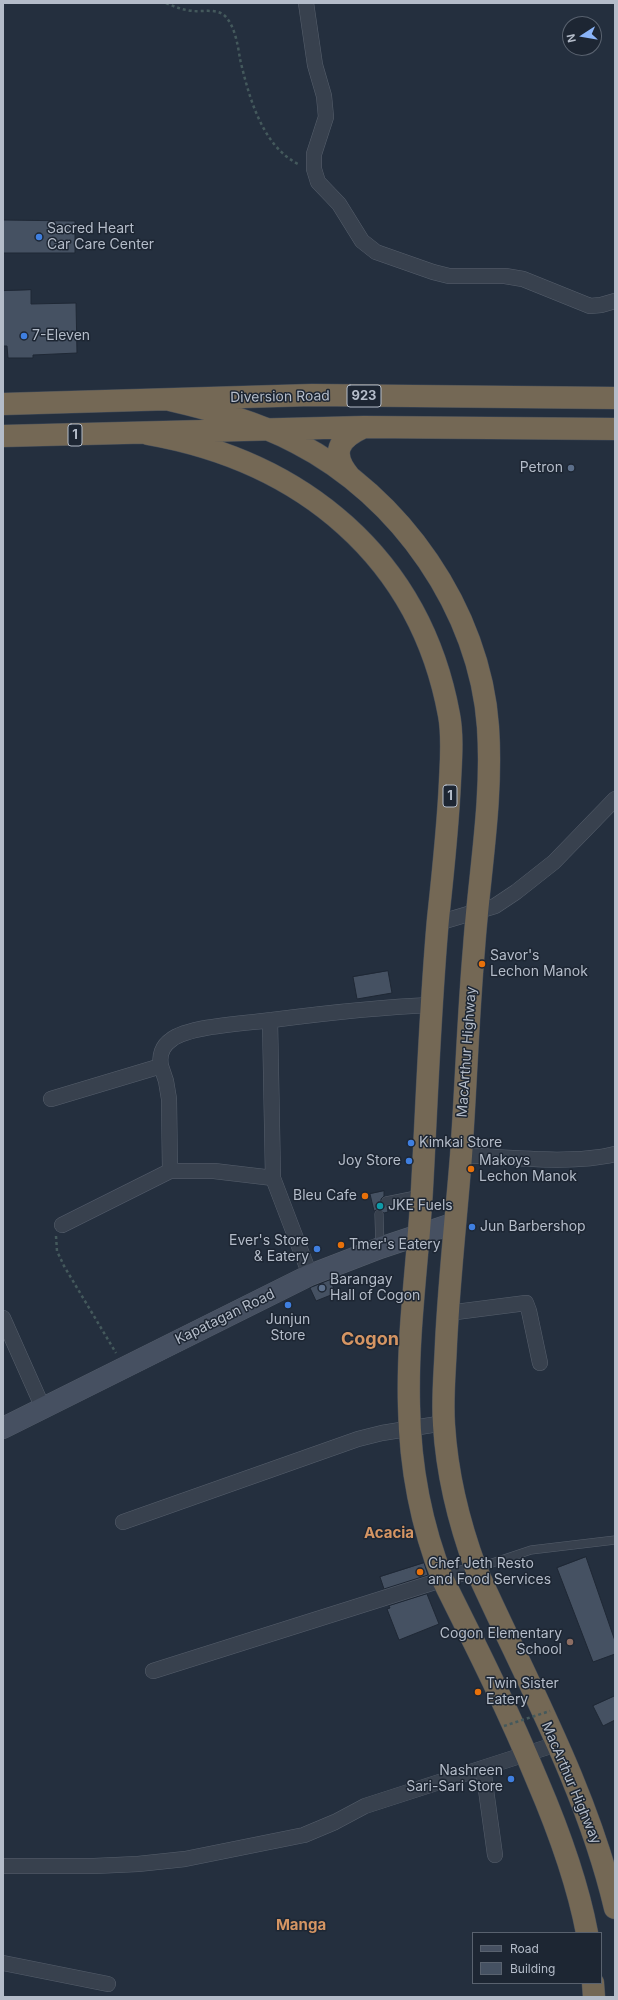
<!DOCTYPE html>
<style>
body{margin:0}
#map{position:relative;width:618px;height:2000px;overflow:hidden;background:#242f3e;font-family:Inter,sans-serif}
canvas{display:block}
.frame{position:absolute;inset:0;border:4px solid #b4bcc9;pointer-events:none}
.legend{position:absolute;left:472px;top:1932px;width:130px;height:52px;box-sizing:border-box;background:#1d2633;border:1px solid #59626f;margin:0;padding:5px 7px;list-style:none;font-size:12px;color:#b4bcc9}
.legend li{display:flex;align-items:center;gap:8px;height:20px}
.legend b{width:20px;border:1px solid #59626f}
.north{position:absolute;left:562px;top:16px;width:40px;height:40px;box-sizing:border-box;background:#1d2633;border:1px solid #59626f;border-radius:50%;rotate:258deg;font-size:11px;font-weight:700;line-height:16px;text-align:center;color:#b4bcc9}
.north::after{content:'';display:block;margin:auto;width:14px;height:18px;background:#8ab4f8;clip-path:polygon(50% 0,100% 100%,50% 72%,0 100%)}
</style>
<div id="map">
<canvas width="618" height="2000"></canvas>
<div class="frame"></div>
<ul class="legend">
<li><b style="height:5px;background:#465061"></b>Road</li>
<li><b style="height:11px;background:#455162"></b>Building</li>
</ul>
<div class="north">N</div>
</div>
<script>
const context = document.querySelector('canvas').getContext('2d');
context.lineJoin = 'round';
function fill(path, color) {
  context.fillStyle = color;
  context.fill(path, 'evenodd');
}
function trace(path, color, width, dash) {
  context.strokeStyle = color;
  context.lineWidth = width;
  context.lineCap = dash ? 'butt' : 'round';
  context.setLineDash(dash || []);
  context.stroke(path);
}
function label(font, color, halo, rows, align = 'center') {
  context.font = font + ' Inter,sans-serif';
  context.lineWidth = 3;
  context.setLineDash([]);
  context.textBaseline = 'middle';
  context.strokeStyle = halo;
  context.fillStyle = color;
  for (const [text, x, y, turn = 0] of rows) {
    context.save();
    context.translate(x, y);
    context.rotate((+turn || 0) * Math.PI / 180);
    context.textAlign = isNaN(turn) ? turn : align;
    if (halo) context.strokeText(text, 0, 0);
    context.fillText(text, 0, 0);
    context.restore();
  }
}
const building = new Path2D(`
 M 3,220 L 75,221 L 75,253 L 3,253 Z
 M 31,290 L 31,304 L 76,303 L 77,353 L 33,355 L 33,358 L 8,358 L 7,346 L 3,346 L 3,291 Z
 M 388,971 L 392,993 L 357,999 L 353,977 Z
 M 384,1191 L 384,1196 L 381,1199 L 381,1202 L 387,1206 L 388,1212 L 384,1213 L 379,1209 L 374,1211 L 370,1194 Z
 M 330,1280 L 336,1293 L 316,1301 L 310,1288 Z
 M 586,1557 L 615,1641 L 615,1654 L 593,1662 L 557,1568 Z
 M 424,1563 L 428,1575 L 384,1589 L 380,1577 Z
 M 427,1594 L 439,1624 L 399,1640 L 387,1609 L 390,1608 L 389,1606 Z
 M 615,1696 L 615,1720 L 603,1726 L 593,1706 Z`);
fill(building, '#455162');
trace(building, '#1f2835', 1);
const lane = new Path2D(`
 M 386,1201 L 421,1194
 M 379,1214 L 380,1247
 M 477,1568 L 531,1550 L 615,1540`);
const street = new Path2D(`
 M 306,3 L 315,65 L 324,96 L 326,117 L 314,154 L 314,169 L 318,182 L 339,204 L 362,241 L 376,252 L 433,272 L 449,276 L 505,276 L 523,279 L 590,306 L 601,305 L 615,301
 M 438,923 L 495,906 L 516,892 L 554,862 L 615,799
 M 270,1020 L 273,1178 L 310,1275
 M 161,1066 C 159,1056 162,1046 171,1040 C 188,1026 249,1023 272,1020 C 326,1013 377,1007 432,1005
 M 51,1099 L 161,1066 L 166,1081 L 169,1099 L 170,1171
 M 461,1155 C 507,1157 572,1165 615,1154
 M 62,1225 L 170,1171 L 214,1171 L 273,1178
 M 448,1313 L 526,1303 L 529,1311 L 540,1363
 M 3,1318 L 43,1408
 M 123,1522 L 358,1439 L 382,1433 L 444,1423
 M 153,1671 L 476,1569
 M 483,1768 L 495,1855
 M 3,1866 L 94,1866 L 138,1864 L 185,1859 L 304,1835 L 335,1822 L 365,1806 L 557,1744
 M 3,1963 L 108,1984`);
const secondary = new Path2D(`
 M 3,1428 L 310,1275 L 380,1248 L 455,1223`);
const highway = new Path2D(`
 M 170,400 C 213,410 257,422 297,443 C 400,496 480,610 488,727 C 493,801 479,875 474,948 C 468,1017 466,1087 461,1156 C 456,1219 449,1281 446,1344 C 445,1371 442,1398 444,1425 C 447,1474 459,1523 476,1569 C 526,1680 587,1789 615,1908
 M 3,404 L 312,395 L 615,398
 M 148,434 C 302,461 420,557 449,715 C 453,736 451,760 450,781 C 448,827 443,873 438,919 C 430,1009 427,1099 422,1189 C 418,1261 407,1334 409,1406 C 410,1465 421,1525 443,1580 C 476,1646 509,1712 537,1780 C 558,1829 577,1880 587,1933
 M 3,436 L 364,427 L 615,429
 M 350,477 C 330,453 338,439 364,427
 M 593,1983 L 594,1997`);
trace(lane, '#565f6c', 9);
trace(street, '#565f6c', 16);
trace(secondary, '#565f6c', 22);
trace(highway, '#434c59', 23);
trace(new Path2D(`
 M 166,3 C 175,7 183,10 193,11 C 202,12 217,8 225,16 C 235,26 238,46 240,59 C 249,97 262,147 300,165
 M 56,1236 L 57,1251 L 64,1266 L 116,1353`), '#44595c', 2.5, [3, 3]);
trace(lane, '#38414e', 8);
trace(street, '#38414e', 15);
trace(secondary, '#465061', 21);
trace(highway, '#746855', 22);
trace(new Path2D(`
 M 504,1726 L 550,1711`), '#44595c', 2.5, [3, 3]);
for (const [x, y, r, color] of [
 [39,237,4,"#3f7fe0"],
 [24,336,4,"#3f7fe0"],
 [571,468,4,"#5c6f8a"],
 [482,964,4,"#e8710a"],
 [411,1143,4,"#3f7fe0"],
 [409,1161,4,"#3f7fe0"],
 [471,1169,4,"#e8710a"],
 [365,1196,4,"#e8710a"],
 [380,1206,4,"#0f9aa8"],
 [472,1227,4,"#3f7fe0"],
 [341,1245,4,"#e8710a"],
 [317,1249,4,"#3f7fe0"],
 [322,1288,4,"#5c6f8a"],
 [288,1305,4,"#3f7fe0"],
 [420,1572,4,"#e8710a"],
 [570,1642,4,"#8d6e63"],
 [478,1692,4,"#e8710a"],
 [511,1779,4,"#3f7fe0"]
]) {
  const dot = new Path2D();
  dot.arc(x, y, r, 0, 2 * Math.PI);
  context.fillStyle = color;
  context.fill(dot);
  trace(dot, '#1d2633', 1.5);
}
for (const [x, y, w] of [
 [364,396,34],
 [75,435,14],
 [450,796,14]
]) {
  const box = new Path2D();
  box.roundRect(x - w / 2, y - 11, w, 22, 3);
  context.fillStyle = '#1d2633';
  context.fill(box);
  trace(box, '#b4bcc9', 1);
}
label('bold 13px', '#b4bcc9', null, [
 ["923",364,396],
 ["1",75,435],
 ["1",450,796]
]);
label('14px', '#b4bcc9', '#1d2633', [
 ["Sacred Heart",47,229],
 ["Car Care Center",47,245],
 ["7-Eleven",32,336],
 ["Petron",563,468,"right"],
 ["Savor's",490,956],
 ["Lechon Manok",490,972],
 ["Kimkai Store",419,1143],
 ["Joy Store",401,1161,"right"],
 ["Makoys",479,1161],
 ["Lechon Manok",479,1177],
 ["Bleu Cafe",357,1196,"right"],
 ["JKE Fuels",388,1206],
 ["Jun Barbershop",480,1227],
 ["Ever's Store",309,1241,"right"],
 ["& Eatery",309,1257,"right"],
 ["Tmer's Eatery",349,1245],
 ["Barangay",330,1280],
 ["Hall of Cogon",330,1296],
 ["Junjun",288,1320,"center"],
 ["Store",288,1336,"center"],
 ["Chef Jeth Resto",428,1564],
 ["and Food Services",428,1580],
 ["Cogon Elementary",562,1634,"right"],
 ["School",562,1650,"right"],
 ["Twin Sister",486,1684],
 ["Eatery",486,1700],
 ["Nashreen",503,1771,"right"],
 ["Sari-Sari Store",503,1787,"right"]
], 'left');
label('14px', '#b4bcc9', '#1d2633', [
 ["Diversion Road",280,397,-1],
 ["MacArthur Highway",467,1052,-86],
 ["Kapatagan Road",225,1317,-26],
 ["MacArthur Highway",571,1783,67]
]);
label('bold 15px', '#d59563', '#1d2633', [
 ["Acacia",389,1533],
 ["Manga",301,1925]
]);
label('bold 18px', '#d59563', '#1d2633', [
 ["Cogon",370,1340]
]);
</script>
